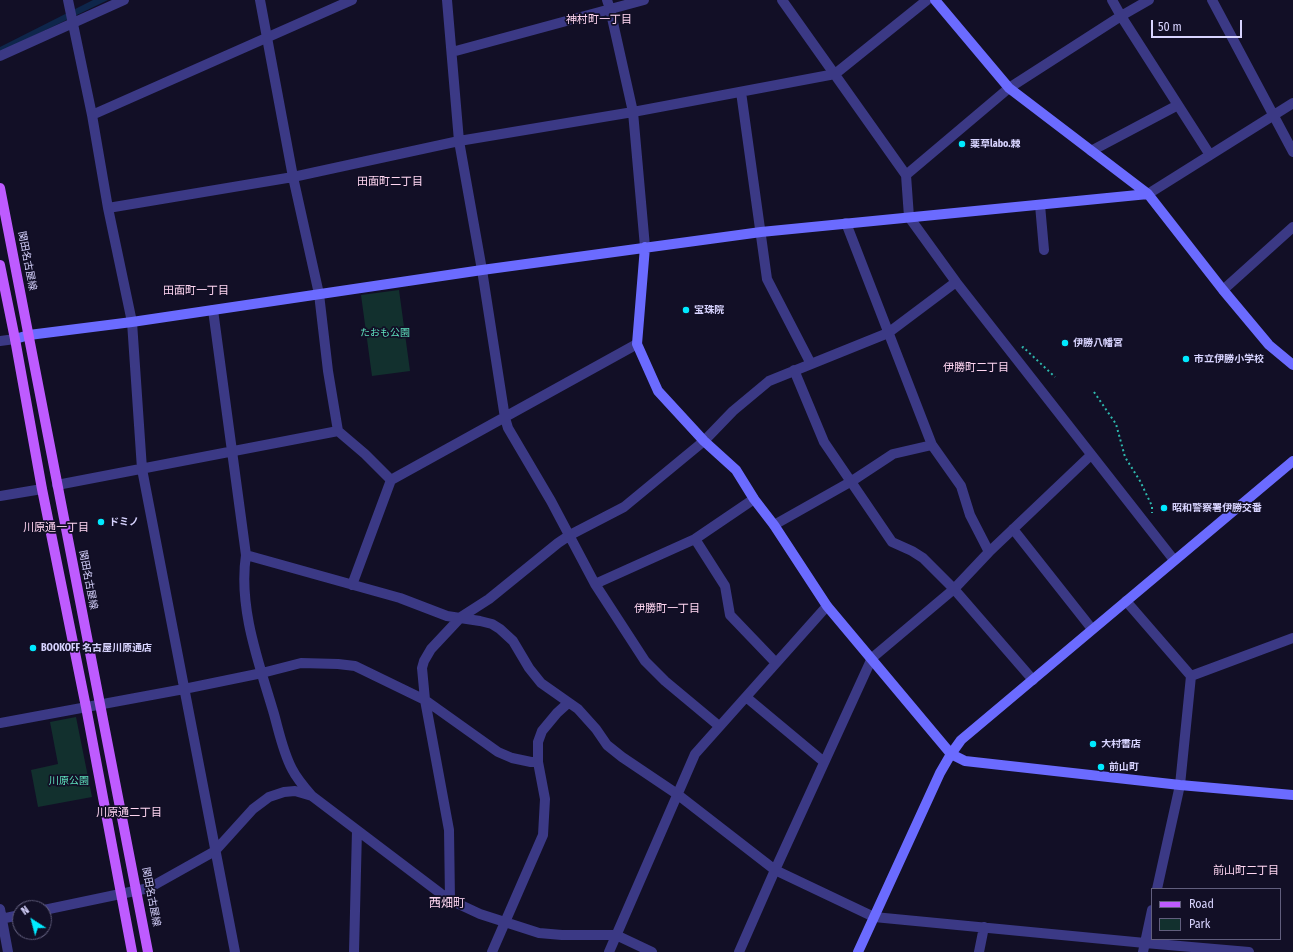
<!DOCTYPE html>
<meta charset="utf-8">
<style>
body{margin:0}
#map{position:relative;width:1293px;height:952px;overflow:hidden;background:#120f26;font-family:"Fira Sans Condensed",sans-serif}
canvas{display:block}
.legend{position:absolute;left:1151px;top:888px;width:130px;height:52px;box-sizing:border-box;background:#120f26;border:1px solid #615e7d;margin:0;padding:5px 7px;list-style:none;font-size:12px;color:#d8d4ff}
.legend li{display:flex;align-items:center;gap:8px;height:20px}
.legend b{width:20px;border:1px solid #615e7d}
.north{position:absolute;left:12px;top:900px;width:40px;height:40px;box-sizing:border-box;background:#120f26;border:1px solid #615e7d;border-radius:50%;rotate:324deg;font-size:11px;font-weight:700;line-height:16px;text-align:center;color:#d8d4ff}
.north::after{content:'';display:block;margin:auto;width:14px;height:18px;background:#00eaff;clip-path:polygon(50% 0,100% 100%,50% 72%,0 100%)}
.scale{position:absolute;left:1151px;top:20px;width:91px;height:18px;box-sizing:border-box;border:2px solid #d8d4ff;border-top:0;padding-left:5px;font-size:12px;line-height:14px;white-space:nowrap;color:#d8d4ff;-webkit-text-stroke:3px #120f26;paint-order:stroke}
</style>
<div id="map">
<canvas width="1293" height="952"></canvas>
<ul class="legend">
<li><b style="height:5px;background:#be5bff"></b>Road</li>
<li><b style="height:11px;background:#12302e"></b>Park</li>
</ul>
<div class="north">N</div>
<div class="scale">50 m</div>
</div>
<script>
const context = document.querySelector('canvas').getContext('2d');
context.lineJoin = 'round';
function fill(path, color) {
  context.fillStyle = color;
  context.fill(path, 'evenodd');
}
function trace(path, color, width, dash) {
  context.strokeStyle = color;
  context.lineWidth = width;
  context.lineCap = dash ? 'butt' : 'round';
  context.setLineDash(dash || []);
  context.stroke(path);
}
function label(font, color, halo, rows, align = 'center') {
  context.font = font + ' "Fira Sans Condensed","Noto Sans JP",sans-serif';
  context.lineWidth = 3.5;
  context.setLineDash([]);
  context.textBaseline = 'middle';
  context.strokeStyle = halo;
  context.fillStyle = color;
  for (const [text, x, y, turn = 0] of rows) {
    context.save();
    context.translate(x, y);
    context.rotate((+turn || 0) * Math.PI / 180);
    context.textAlign = isNaN(turn) ? turn : align;
    if (halo) context.strokeText(text, 0, 0);
    context.fillText(text, 0, 0);
    context.restore();
  }
}
fill(new Path2D(`
 M 399,290 L 410,371 L 372,376 L 361,295 Z
 M 76,717 L 92,797 L 38,807 L 31,770 L 58,764 L 50,722 Z`), '#12302e');
fill(new Path2D(`
 M 93,0 L 108,0 L 0,52 L 0,47 Z`), '#0e264b');
trace(new Path2D(`
 M 1022,348 L 1023,347 L 1055,377
 M 1094,392 L 1116,424 L 1125,457 L 1140,481 L 1152,506 L 1152,513`), '#2eb9ae', 2, [2, 3]);
trace(new Path2D(`
 M 68,0 L 92,115 L 108,208 L 132,322 L 142,469 L 235,952
 M 260,0 L 293,177 L 319,294 L 328,371 L 338,431
 M 447,0 L 459,141 L 482,270 L 505,418 L 508,428 L 551,501 L 595,584 L 645,661 L 665,681 L 719,726
 M 607,0 L 610,9 L 633,112 L 645,247
 M 782,0 L 906,175
 M 1112,0 L 1121,16 L 1210,155
 M 1149,0 L 1121,16 L 1009,88 L 906,175 L 909,217 L 956,282 L 1174,560
 M 1212,0 L 1293,152
 M 452,52 L 644,0
 M 0,56 L 124,0
 M 741,92 L 767,279 L 811,364
 M 92,115 L 352,0
 M 1091,151 L 1178,105
 M 1148,194 L 1293,103
 M 1040,205 L 1044,250
 M 108,208 L 293,177 L 459,141 L 633,112 L 835,74 L 927,0
 M 846,223 L 932,445 L 961,486 L 970,515 L 989,552
 M 1223,290 L 1293,227
 M 213,310 L 246,555 C 238,608 259,663 274,714 C 279,732 283,752 292,769 C 297,779 304,787 312,796 L 440,893 L 450,900 L 480,914 L 539,933 L 562,935 L 616,935 L 652,952
 M 0,341 L 15,339
 M 794,370 L 824,442 L 892,542 L 912,551 L 923,558 L 954,589 L 1033,680
 M 57,485 L 338,431 L 365,454 L 391,480
 M 0,496 L 42,489
 M 774,525 L 852,481 L 893,454 L 932,445
 M 1013,529 L 1092,629
 M 695,539 L 725,586 L 730,615 L 776,663
 M 246,555 L 400,598 L 447,616 L 480,621 L 492,624 L 500,629 L 513,641 L 529,668 L 541,683 L 578,709 L 596,729 L 607,745 L 622,757 L 677,794 L 775,870 L 874,917 L 1145,943 L 1249,952
 M 595,584 L 695,539 L 754,499
 M 352,585 L 391,480 L 637,344
 M 1126,601 L 1191,676 L 1180,785 L 1157,889
 M 1191,676 L 1293,638
 M 746,697 L 824,762
 M 0,723 L 184,689 L 262,673 L 301,663 L 338,664 L 355,666 L 425,700 L 498,752 L 512,758 L 531,762 L 538,762
 M 450,900 L 449,830 L 425,700 L 422,668 L 424,661 L 431,649 L 461,617 L 489,599 L 558,543 L 570,535 L 624,507 L 704,441 L 733,411 L 769,381 L 888,333 L 956,282
 M 0,909 L 8,952
 M 44,910 L 149,888 L 215,851 L 253,809 L 269,797 L 284,792 L 295,791 L 312,796
 M 0,919 L 20,915
 M 354,952 L 357,830
 M 492,952 L 543,835 L 545,799 L 538,762 L 538,742 L 542,731 L 557,713 L 568,703
 M 609,952 L 695,754 L 827,606
 M 739,952 L 775,870 L 872,658 L 954,589 L 989,552 L 1091,455
 M 979,952 L 984,927
 M 1143,952 L 1152,910`), '#3b3985', 10);
trace(new Path2D(`
 M 935,0 L 1009,88 L 1148,194 L 1223,290 L 1269,345 L 1293,365
 M 645,247 L 637,344 L 658,391 L 704,441 L 736,470 L 754,499 L 774,525 L 827,606 L 951,754 L 965,761 L 1180,785 L 1293,795
 M 15,339 L 29,335 L 132,322 L 482,270 L 761,232 L 1148,194
 M 858,952 L 940,773 L 951,754 L 961,740 L 1293,461`), '#6b6bff', 10);
trace(new Path2D(`
 M 0,188 L 148,952
 M 0,265 L 15,339 L 42,489 L 86,707 L 132,952`), '#be5bff', 10);
for (const [x, y, r, color] of [
 [962,144,4,"#00eaff"],
 [686,310,4,"#00eaff"],
 [1065,343,4,"#00eaff"],
 [1186,359,4,"#00eaff"],
 [1164,508,4,"#00eaff"],
 [101,522,4,"#00eaff"],
 [33,648,4,"#00eaff"],
 [1093,744,4,"#00eaff"],
 [1101,767,4,"#00eaff"]
]) {
  const dot = new Path2D();
  dot.arc(x, y, r, 0, 2 * Math.PI);
  context.fillStyle = color;
  context.fill(dot);
  trace(dot, '#120f26', 1.5);
}
label('bold 10px', '#d8d4ff', '#120f26', [
 ["薬草labo.棘",970,144],
 ["宝珠院",694,310],
 ["伊勝八幡宮",1073,343],
 ["市立伊勝小学校",1194,359],
 ["昭和警察署伊勝交番",1172,508],
 ["ドミノ",109,522],
 ["BOOKOFF 名古屋川原通店",41,648],
 ["大村書店",1101,744],
 ["前山町",1109,767]
], 'left');
label('10px', '#d8d4ff', '#120f26', [
 ["関田名古屋線",27,261,79],
 ["関田名古屋線",88,580,79],
 ["関田名古屋線",151,897,79]
]);
label('10px', '#5ee1bd', '#120f26', [
 ["たおも公園",385,333],
 ["川原公園",69,781]
]);
label('11px', '#ffd6f1', '#120f26', [
 ["神村町一丁目",599,20],
 ["田面町二丁目",390,182],
 ["田面町一丁目",196,291],
 ["伊勝町二丁目",976,368],
 ["川原通一丁目",56,528],
 ["伊勝町一丁目",667,609],
 ["川原通二丁目",129,813],
 ["前山町二丁目",1246,871]
]);
label('12px', '#ffd6f1', '#120f26', [
 ["西畑町",447,904]
]);
</script>
